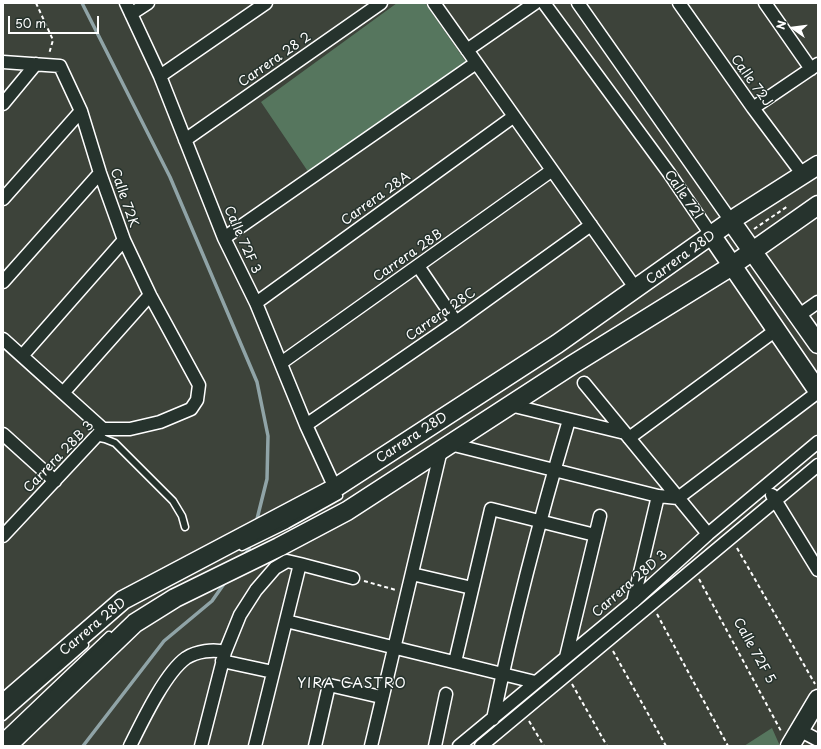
<!DOCTYPE html>
<style>
body{margin:0}
#map{position:relative;width:821px;height:749px;overflow:hidden;background:#3d433a;font-family:"Playpen Sans",sans-serif}
canvas{display:block}
.frame{position:absolute;inset:0;border:4px solid #fff;pointer-events:none}
.north{position:absolute;left:773px;top:8px;width:40px;height:40px;-webkit-text-stroke:3px #26332d;paint-order:stroke;rotate:284deg;font-size:11px;font-weight:700;line-height:16px;text-align:center;color:#fff}
.north::after{content:'';display:block;margin:auto;width:14px;height:18px;background:#fff;clip-path:polygon(50% 0,100% 100%,50% 72%,0 100%)}
.scale{position:absolute;left:8px;top:16px;width:91px;height:18px;box-sizing:border-box;border:2px solid #fff;border-top:0;padding-left:5px;font-size:12px;line-height:14px;white-space:nowrap;color:#fff;-webkit-text-stroke:3px #26332d;paint-order:stroke}
</style>
<div id="map">
<canvas width="821" height="749"></canvas>
<div class="frame"></div>
<div class="north">N</div>
<div class="scale">50 m</div>
</div>
<script>
const context = document.querySelector('canvas').getContext('2d');
context.lineJoin = 'round';
function fill(path, color) {
  context.fillStyle = color;
  context.fill(path, 'evenodd');
}
function trace(path, color, width, dash) {
  context.strokeStyle = color;
  context.lineWidth = width;
  context.lineCap = dash ? 'butt' : 'round';
  context.setLineDash(dash || []);
  context.stroke(path);
}
function label(font, color, halo, rows, align = 'center') {
  context.font = font + ' "Playpen Sans",sans-serif';
  context.lineWidth = 3;
  context.setLineDash([]);
  context.textBaseline = 'middle';
  context.strokeStyle = halo;
  context.fillStyle = color;
  for (const [text, x, y, turn = 0] of rows) {
    context.save();
    context.translate(x, y);
    context.rotate((+turn || 0) * Math.PI / 180);
    context.textAlign = isNaN(turn) ? turn : align;
    if (halo) context.strokeText(text, 0, 0);
    context.fillText(text, 0, 0);
    context.restore();
  }
}
fill(new Path2D(`
 M 397,3 L 425,3 L 466,62 L 309,173 L 261,102 Z
 M 772,728 L 780,746 L 744,746 Z`), '#56765e');
trace(new Path2D(`
 M 82,3 L 170,177 L 257,382 L 268,436 L 267,479 L 256,523
 M 244,556 L 249,549 L 250,542
 M 83,746 L 164,641 L 212,601 L 226,581`), '#90a4a7', 3.5);
const lane = new Path2D(`
 M 95,437 L 105,439 L 115,443 L 173,501 L 182,516 L 185,527
 M 242,547 L 287,525 L 339,496
 M 3,717 L 85,645
 M 3,736 L 109,635`);
const street = new Path2D(`
 M 126,3 L 160,76 L 224,238 L 256,303 L 306,425 L 335,488
 M 434,3 L 636,289
 M 544,3 L 669,173 L 712,236
 M 578,3 L 731,221
 M 679,3 L 753,108 L 803,175
 M 765,3 L 811,69
 M 131,14 L 148,3
 M 467,50 L 535,3
 M 3,62 L 60,66 L 81,111 L 100,173 L 124,240 L 150,295 L 199,385 L 197,400 L 191,409 L 160,422 L 130,429 L 103,429 L 3,536
 M 160,76 L 266,3
 M 3,104 L 36,64
 M 753,108 L 818,64
 M 185,140 L 381,3
 M 3,199 L 81,111
 M 224,238 L 476,63
 M 418,266 L 456,322
 M 3,282 L 100,173
 M 256,303 L 513,117
 M 798,316 L 818,302
 M 3,339 L 103,429
 M 22,356 L 124,240
 M 281,363 L 551,171
 M 584,383 L 708,534
 M 63,393 L 150,295
 M 510,405 L 625,433
 M 306,425 L 456,322 L 591,225
 M 3,434 L 55,481
 M 629,438 L 776,330
 M 450,444 L 658,496 L 678,498 L 818,392
 M 772,495 L 818,570
 M 300,564 L 353,578
 M 412,574 L 472,588
 M 633,602 L 658,496
 M 286,621 L 535,682
 M 566,657 L 600,516
 M 222,661 L 273,672
 M 455,662 L 491,509 L 595,535
 M 493,719 C 514,618 540,518 569,420
 M 799,730 L 818,740
 M 130,746 C 142,722 165,673 186,658 C 197,651 213,649 225,652 L 240,615 L 256,590 L 275,568 L 287,561 L 300,564 L 255,746
 M 201,746 L 225,652
 M 315,746 L 329,685 L 381,697
 M 371,746 L 441,450
 M 435,746 L 446,694
 M 459,746 L 633,602 L 708,534 L 818,442
 M 481,746 L 818,465`);
const secondary = new Path2D(`
 M 731,221 L 818,344
 M 712,236 L 818,391
 M 3,704 L 123,600 L 335,488 L 557,344 L 738,216 L 818,165
 M 7,746 L 135,623 L 175,598 L 279,547 L 347,511 L 572,365 L 727,269 L 818,205
 M 790,746 L 818,699`);
trace(lane, '#fff', 9);
trace(street, '#fff', 15);
trace(secondary, '#fff', 21);
trace(new Path2D(`
 M 36,3 L 53,40 L 49,54
 M 754,229 L 788,206
 M 737,548 L 815,684
 M 699,579 L 781,731
 M 364,581 L 396,590
 M 657,614 L 728,746
 M 613,651 L 666,746
 M 572,684 L 607,746
 M 529,721 L 544,746`), '#fff', 2, [4, 3]);
trace(lane, '#26332d', 6);
trace(street, '#26332d', 12);
trace(secondary, '#26332d', 18);
label('13px', '#fff', '#26332d', [
 ["Carrera 28 2",275,60,-35],
 ["Calle 72J",751,81,54],
 ["Calle 72I",683,195,55],
 ["Calle 72K",124,198,71],
 ["Carrera 28A",376,199,-36],
 ["Calle 72F 3",242,240,66],
 ["Carrera 28B",408,256,-35],
 ["Carrera 28D",681,258,-36],
 ["Carrera 28C",441,315,-35],
 ["Carrera 28D",412,438,-33],
 ["Carrera 28B 3",59,457,-46],
 ["Carrera 28D 3",630,584,-41],
 ["Carrera 28D",93,627,-40],
 ["Calle 72F 5",754,651,61]
]);
context.letterSpacing = '1px';
label('14px', '#fff', '#26332d', [
 ["YIRA CASTRO",352,684]
]);
context.letterSpacing = '0px';
</script>
